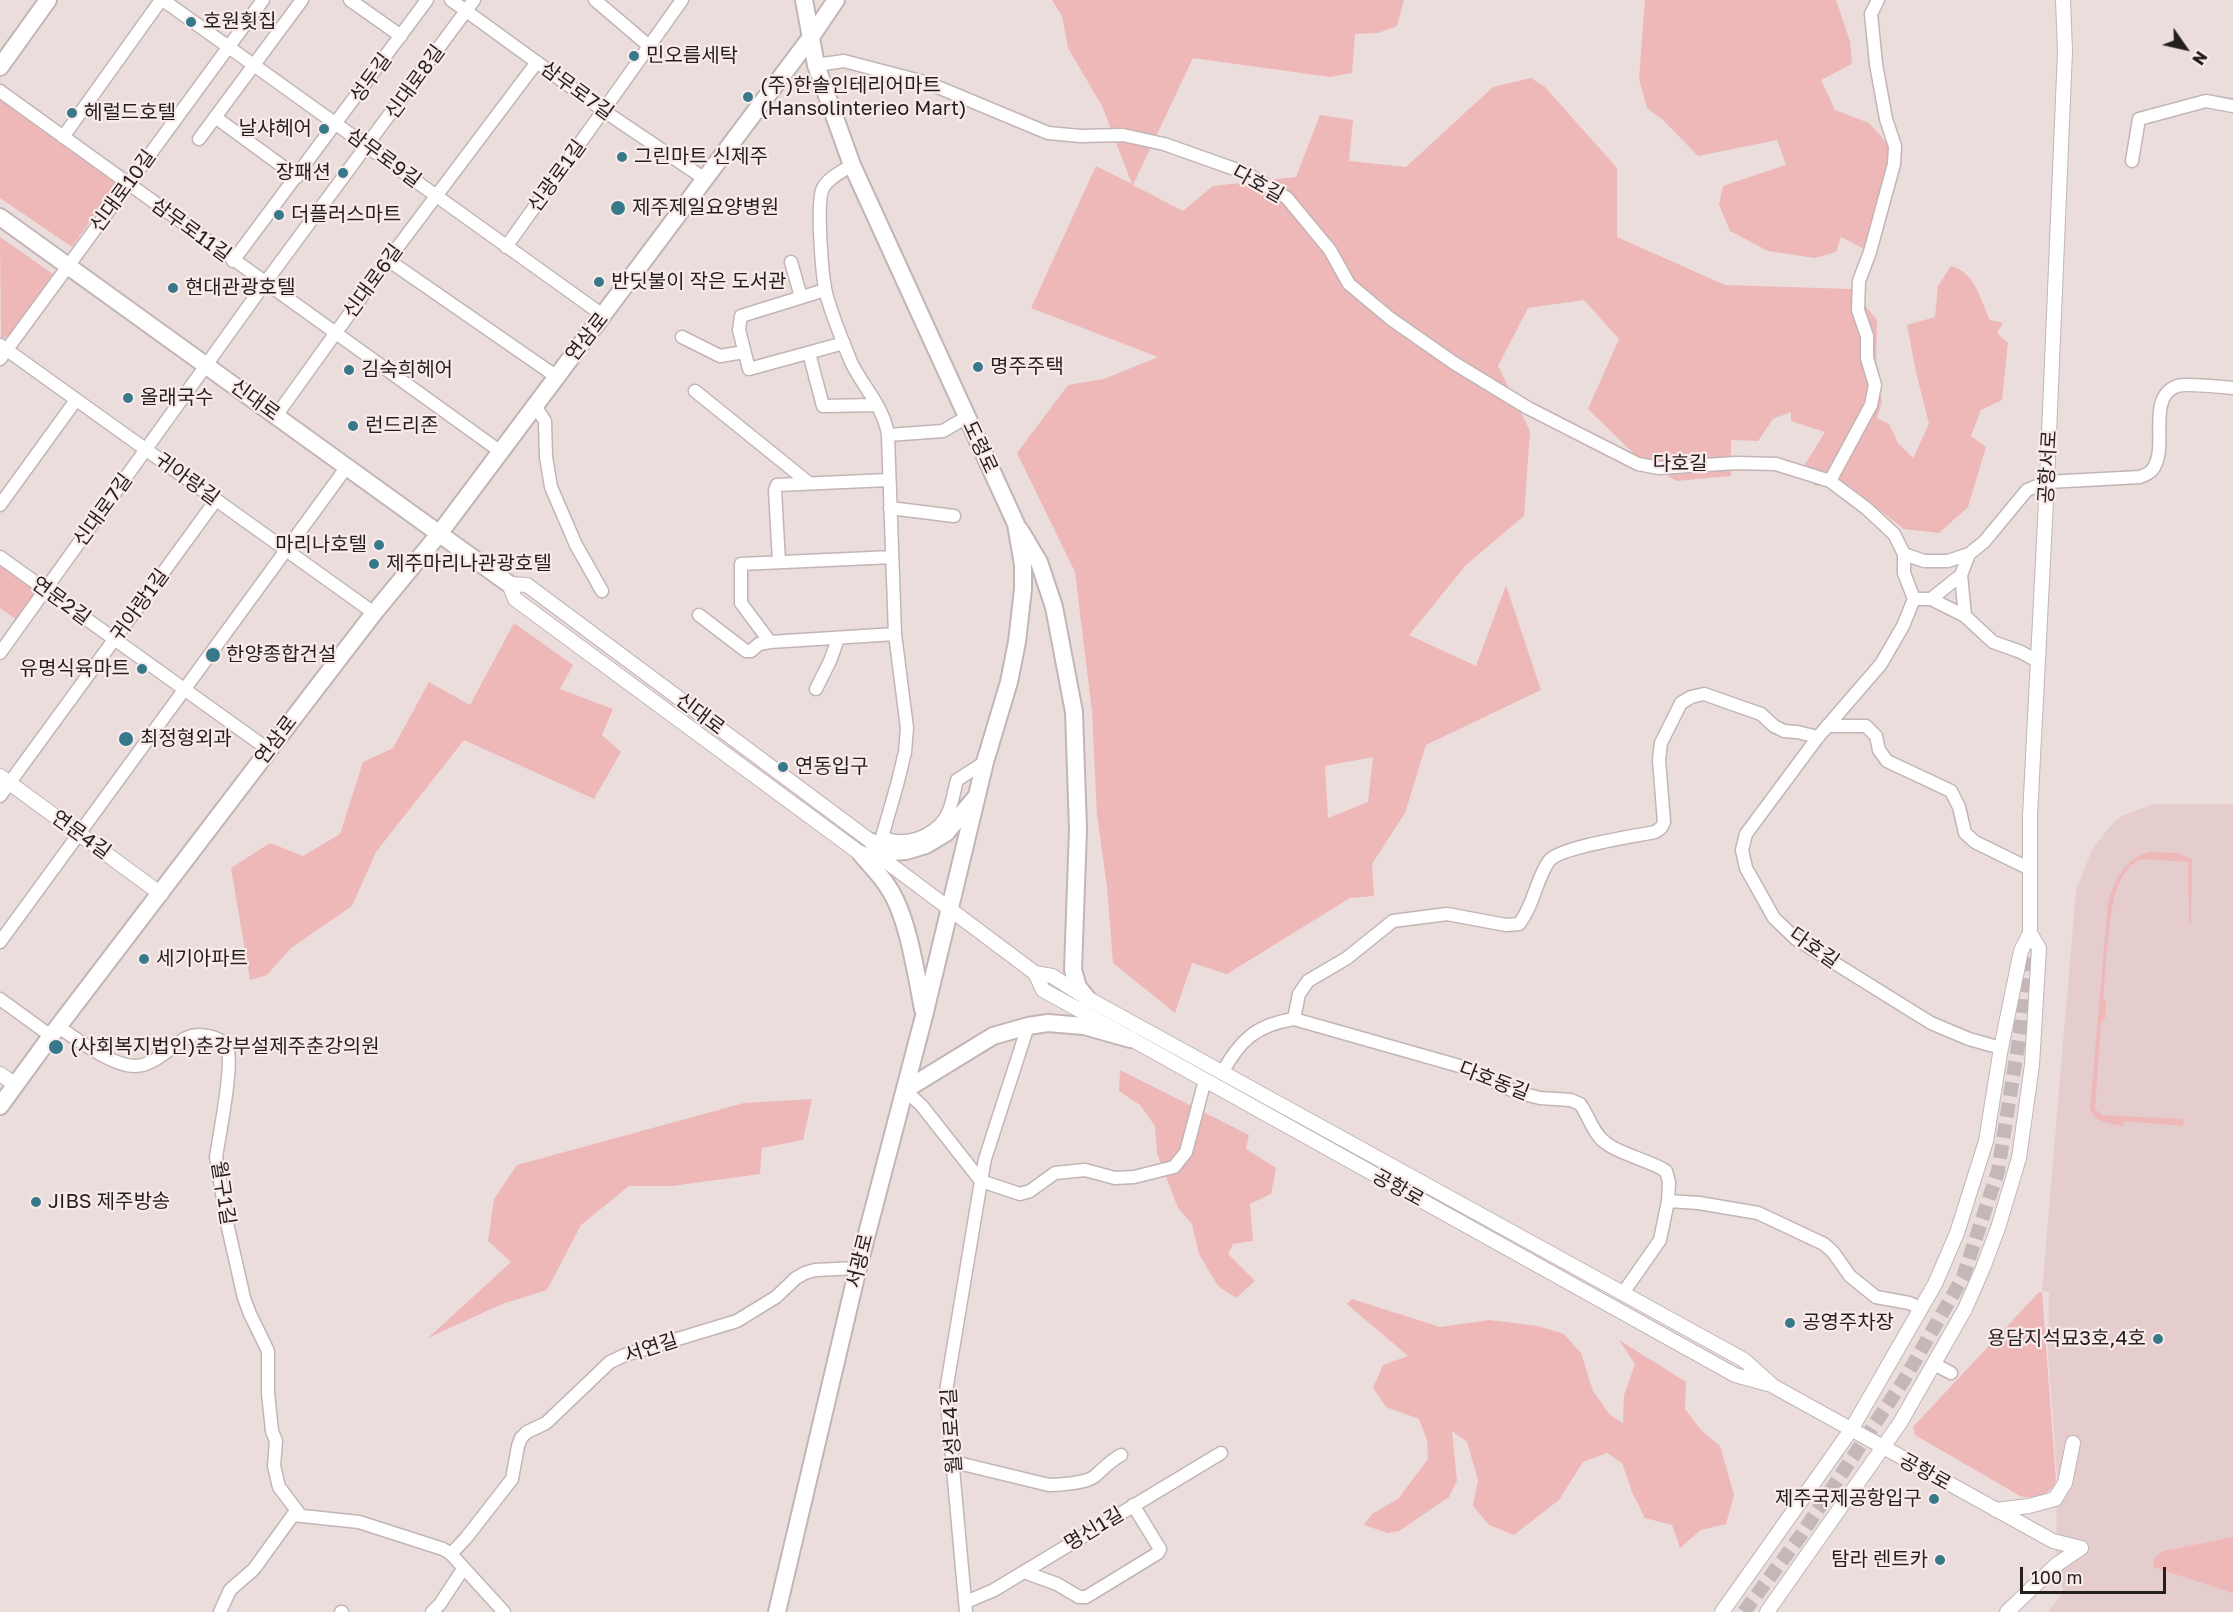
<!DOCTYPE html>
<meta charset="utf-8">
<style>
body{margin:0}
#map{position:relative;width:2233px;height:1612px;overflow:hidden;background:#ecdddd;font-family:"Golos Text",sans-serif}
canvas{display:block}
.north{position:absolute;left:2155px;top:18px;width:60px;height:60px;-webkit-text-stroke:4px #faebeb;paint-order:stroke;rotate:124deg;font-size:16px;font-weight:700;line-height:24px;text-align:center;color:#241f1f}
.north::after{content:'';display:block;margin:auto;width:21px;height:27px;background:#241f1f;clip-path:polygon(50% 0,100% 100%,50% 72%,0 100%)}
.scale{position:absolute;left:2020px;top:1567px;width:146px;height:27px;box-sizing:border-box;border:3px solid #241f1f;border-top:0;padding-left:8px;font-size:18px;line-height:21px;white-space:nowrap;color:#241f1f;-webkit-text-stroke:4px #faebeb;paint-order:stroke}
</style>
<div id="map">
<canvas width="2233" height="1612"></canvas>
<div class="north">N</div>
<div class="scale">100 m</div>
</div>
<script>
const context = document.querySelector('canvas').getContext('2d');
context.lineJoin = 'round';
function fill(path, color) {
  context.fillStyle = color;
  context.fill(path, 'evenodd');
}
function trace(path, color, width, dash) {
  context.strokeStyle = color;
  context.lineWidth = width;
  context.lineCap = dash ? 'butt' : 'round';
  context.setLineDash(dash || []);
  context.stroke(path);
}
function label(font, color, halo, rows, align = 'center') {
  context.font = font + ' "Golos Text","Noto Sans KR",sans-serif';
  context.lineWidth = 4.5;
  context.setLineDash([]);
  context.textBaseline = 'middle';
  context.strokeStyle = halo;
  context.fillStyle = color;
  for (const [text, x, y, turn = 0] of rows) {
    context.save();
    context.translate(x, y);
    context.rotate((+turn || 0) * Math.PI / 180);
    context.textAlign = isNaN(turn) ? turn : align;
    if (halo) context.strokeText(text, 0, 0);
    context.fillText(text, 0, 0);
    context.restore();
  }
}
fill(new Path2D(`
 M 2153,804 L 2233,804 L 2233,1612 L 2048,1612 L 2063,1592 L 2056,1553 L 2057,1476 L 2048,1353 L 2049,1292 L 2042,1291 L 2076,890 L 2092,850 L 2112,824 L 2122,816 Z`), '#e5cdcd');
fill(new Path2D(`
 M 1052,0 L 1404,0 L 1397,26 L 1378,33 L 1355,34 L 1352,73 L 1330,77 L 1193,58 L 1133,185 L 1183,211 L 1213,186 L 1296,177 L 1320,115 L 1353,120 L 1349,161 L 1406,167 L 1493,87 L 1531,78 L 1545,87 L 1617,168 L 1617,237 L 1725,285 L 1851,289 L 1877,320 L 1876,367 L 1882,402 L 1877,418 L 1889,424 L 1898,443 L 1913,458 L 1929,424 L 1916,372 L 1907,325 L 1935,317 L 1938,286 L 1951,266 C 1975,272 1980,299 1990,320 L 2003,323 L 1997,333 L 2008,343 L 2002,400 L 1981,410 L 1971,436 L 1986,447 L 1968,507 L 1939,533 L 1904,529 L 1845,483 L 1815,486 L 1804,466 L 1825,432 L 1791,421 L 1791,412 L 1773,419 L 1758,441 L 1731,440 L 1731,476 L 1676,481 L 1634,454 L 1588,409 L 1619,339 L 1584,300 L 1528,308 L 1498,366 L 1530,431 L 1524,516 L 1466,565 L 1409,635 L 1476,666 L 1506,585 L 1541,690 L 1426,745 L 1405,813 L 1372,864 L 1374,896 L 1350,898 L 1227,974 L 1192,963 L 1175,1013 L 1113,963 L 1107,887 L 1097,815 L 1092,712 L 1075,572 L 1017,453 L 1068,385 L 1104,379 L 1158,357 L 1031,308 L 1096,166 L 1132,184 L 1102,106 L 1068,48 L 1062,16 ZM 1373,757 L 1368,802 L 1328,818 L 1325,766 Z
 M 1645,0 L 1836,0 L 1850,41 L 1852,64 L 1821,80 L 1835,110 L 1869,123 L 1895,152 L 1864,249 L 1841,237 L 1836,252 L 1815,258 L 1768,251 L 1730,231 L 1719,205 L 1723,186 L 1786,165 L 1777,140 L 1698,156 L 1663,120 L 1647,108 L 1639,79 Z
 M 0,98 L 117,182 L 72,247 L 0,198 Z
 M 0,237 L 53,274 L 9,337 L 1,338 Z
 M 0,563 L 33,586 L 35,594 L 17,620 L 0,608 Z
 M 514,623 L 573,665 L 560,689 L 613,709 L 602,735 L 621,752 L 594,799 L 464,740 L 376,852 L 352,906 L 291,948 L 267,975 L 250,980 L 231,868 L 270,843 L 303,856 L 340,834 L 363,762 L 393,748 L 429,682 L 470,705 Z
 M 2150,852 L 2177,853 L 2192,859 L 2191,923 L 2189,923 L 2188,862 L 2143,859 C 2133,861 2125,871 2120,881 C 2108,904 2106,970 2103,998 L 2106,1002 L 2105,1018 L 2101,1023 L 2095,1109 L 2102,1115 L 2182,1119 L 2184,1123 L 2183,1126 L 2124,1121 L 2123,1126 C 2110,1123 2094,1123 2090,1108 L 2108,903 C 2114,880 2125,858 2150,852 Z
 M 1120,1070 L 1249,1135 L 1246,1149 L 1276,1168 L 1271,1194 L 1250,1204 L 1253,1241 L 1233,1244 L 1228,1254 L 1255,1281 L 1236,1298 L 1218,1286 L 1199,1254 L 1192,1224 L 1178,1208 L 1157,1153 L 1155,1126 L 1140,1105 L 1119,1091 Z
 M 812,1099 L 803,1140 L 762,1148 L 760,1174 L 672,1186 L 629,1186 L 581,1225 L 547,1290 L 502,1304 L 428,1338 L 511,1262 L 488,1241 L 494,1199 L 517,1165 L 744,1103 Z
 M 2039,1292 L 2042,1292 L 2056,1481 C 2051,1495 2033,1500 2020,1496 L 1915,1435 L 1913,1427 Z
 M 1352,1299 L 1440,1327 L 1489,1320 L 1538,1326 L 1564,1334 L 1581,1353 L 1593,1391 L 1610,1415 L 1623,1423 L 1624,1395 L 1635,1364 L 1619,1340 L 1686,1382 L 1685,1409 L 1701,1430 L 1720,1446 L 1734,1495 L 1726,1524 L 1701,1530 L 1680,1548 L 1672,1525 L 1645,1518 L 1632,1492 L 1622,1463 L 1607,1453 L 1583,1462 L 1559,1500 L 1514,1535 L 1489,1525 L 1473,1506 L 1478,1480 L 1467,1442 L 1452,1431 L 1457,1481 L 1449,1497 L 1399,1531 L 1388,1533 L 1364,1525 L 1372,1514 L 1398,1499 L 1428,1459 L 1427,1440 L 1419,1419 L 1386,1407 L 1373,1388 L 1383,1365 L 1408,1356 L 1347,1304 Z
 M 2233,1537 L 2233,1593 L 2153,1567 L 2155,1557 L 2164,1551 Z`), '#eeb7b8');
trace(new Path2D(`
 M 1744,1612 L 1801,1535 L 1904,1380 L 1963,1277 L 1998,1171 L 2020,1033 L 2030,935`), '#c4b7b7', 14, [14, 7]);
const minor = new Path2D(`
 M 163,0 L 604,316
 M 350,0 L 401,36
 M 451,0 L 604,111 L 705,179
 M 595,0 L 649,46
 M 816,65 L 844,61 L 928,83 L 1048,133 L 1081,136 L 1123,135 L 1164,144 L 1246,173 L 1287,198 L 1330,250 L 1349,284 L 1391,319 L 1454,363 L 1528,408 L 1638,464 L 1659,468 L 1736,463 L 1776,464 L 1830,481 L 1866,508 L 1894,534 L 1904,554 L 1904,573 L 1914,599 L 1903,626 L 1881,664 L 1818,737 L 1746,834 L 1742,850 L 1746,868 L 1774,918 L 1796,939 L 1931,1023 L 1969,1039 L 2001,1048
 M 0,91 L 501,452
 M 215,117 L 297,177
 M 63,137 L 161,0
 M 199,139 L 302,0
 M 2132,161 L 2139,119 L 2206,101 L 2233,106
 M 852,165 C 843,171 828,178 823,188 C 816,202 822,271 825,288 C 828,307 844,344 851,362 C 863,387 884,407 888,435 L 895,634 L 907,728 L 905,752 L 897,785 L 882,837 C 903,847 933,838 946,817 C 952,807 954,791 957,780 L 985,762
 M 506,247 L 682,0
 M 388,260 L 557,377
 M 233,261 L 427,0
 M 791,262 L 801,297
 M 825,290 L 741,316 L 739,330 L 749,369 L 844,343
 M 682,337 L 720,356 L 744,352
 M 0,345 L 374,613
 M 809,353 L 823,406 L 877,405
 M 0,359 L 263,0
 M 695,391 L 809,483
 M 535,406 L 545,421 L 546,457 L 551,487 L 576,545 L 602,591
 M 276,416 L 388,260 L 537,62
 M 888,435 L 943,431 L 967,417
 M 1830,481 L 1871,405 L 1875,385 L 1867,358 L 1867,336 L 1858,310 L 1859,281 L 1870,252 L 1894,164 L 1895,146 L 1886,119 L 1876,64 L 1871,14 L 1878,0
 M 0,505 L 76,400
 M 890,508 L 954,516
 M 1904,554 L 1924,561 L 1948,561 L 1969,554 L 1984,542 L 2027,490 L 2047,482 L 2140,477 C 2144,475 2149,474 2152,470 C 2170,449 2145,398 2177,386 C 2186,383 2222,387 2233,388
 M 0,557 L 269,750
 M 779,562 L 775,490 L 777,485 L 888,480
 M 1914,599 L 1931,599 L 1965,616 L 1993,642 L 2021,652 L 2037,661
 M 1931,599 L 1961,575
 M 699,615 L 746,651 L 751,651 L 759,644 L 770,642 L 895,634
 M 1965,616 L 1961,575 L 1969,554
 M 770,642 L 741,603 L 741,564 L 892,557
 M 0,653 L 265,283 L 474,0
 M 816,689 L 830,661 L 838,639
 M 1827,726 L 1866,726 L 1876,736 L 1879,750 L 1887,761 L 1951,791 L 1959,807 L 1965,833 L 1975,842 L 2030,869
 M 0,796 L 216,500
 M 0,942 L 346,468
 M 0,999 L 51,1036
 M 1294,1019 L 1299,994 L 1308,981 L 1347,958 L 1393,921 L 1447,914 L 1506,925 L 1519,924 C 1534,905 1536,879 1549,861 C 1559,847 1635,836 1655,832 L 1661,828 L 1664,822 L 1659,760 L 1661,743 L 1681,703 L 1691,697 L 1704,694 L 1761,714 L 1774,726 L 1784,731 L 1797,732 L 1818,737
 M 1028,1026 L 985,1159 L 981,1181 L 1020,1194 L 1030,1191 L 1055,1173 L 1085,1170 L 1115,1178 L 1134,1177 L 1174,1167 L 1186,1152 L 1205,1080
 M 58,1027 C 78,1039 111,1066 135,1066 C 154,1066 170,1047 186,1038 C 194,1034 200,1035 208,1036 C 215,1037 224,1041 227,1048 C 234,1061 219,1138 216,1157 L 227,1223 L 244,1298 L 250,1314 L 268,1351 L 268,1393 L 272,1431 L 276,1441 L 274,1466 L 279,1487 L 301,1516
 M 1222,1073 C 1240,1040 1256,1025 1294,1019 L 1463,1067 L 1516,1092 L 1540,1098 L 1571,1100 L 1580,1104 C 1589,1116 1593,1134 1606,1143 C 1619,1154 1649,1160 1666,1171 L 1669,1182 L 1668,1201 L 1699,1203 L 1758,1213 L 1824,1244 L 1833,1252 L 1850,1276 L 1876,1297 L 1909,1303 L 1921,1308
 M 905,1090 L 922,1106 L 981,1181 L 946,1391 L 966,1612
 M 1623,1293 L 1660,1240 L 1668,1201
 M 1934,1364 L 1951,1373
 M 954,1462 L 1049,1485 C 1060,1485 1087,1483 1095,1476 C 1104,1468 1110,1461 1121,1455
 M 451,1554 L 466,1538 L 512,1479 L 518,1446 L 521,1438 L 527,1432 L 546,1423 L 610,1362 L 625,1355 L 737,1321 L 776,1297 L 796,1278 L 805,1273 L 815,1270 L 858,1268
 M 1024,1572 L 1057,1584 L 1079,1597 L 1086,1597 L 1158,1553 L 1160,1549 L 1133,1505
 M 966,1602 L 994,1590 L 1221,1453
 M 220,1612 L 230,1590 L 254,1569 L 293,1515 L 359,1522 L 443,1549 L 451,1554 L 504,1612
 M 341,1612 L 342,1612
 M 432,1612 L 440,1604 L 463,1569`);
const tertiary = new Path2D(`
 M 0,776 L 161,894
 M 883,859 L 861,854 L 515,599 L 509,584 L 527,585 L 872,842 L 883,859 L 1035,973 L 1052,976 L 1087,998 L 1744,1360 L 1773,1386 L 2053,1541 L 2081,1548
 M 1035,973 L 1043,990 L 1072,1006 L 1735,1375 L 1768,1384
 M 0,1074 L 16,1085
 M 1996,1510 L 2029,1506 L 2055,1499 L 2065,1483 L 2073,1443
 M 1722,1612 L 1851,1430 L 1935,1284 L 1957,1233 L 1986,1141 L 2001,1048 L 2021,951 L 2030,933 L 2030,816 L 2047,482 L 2065,51 L 2063,0
 M 1767,1612 L 1900,1423 L 1965,1309 L 1983,1268 L 1998,1228 L 2019,1158 L 2032,1065 L 2039,948 L 2030,933
 M 2007,1612 L 2056,1565 L 2081,1548`);
const secondary = new Path2D(`
 M 0,67 L 48,0
 M 0,217 L 509,584
 M 1020,530 L 1039,562 L 1054,607 L 1074,712 L 1078,829 L 1073,970 L 1078,987 L 1087,998
 M 872,842 L 891,852 L 906,851 L 926,845 L 946,833 L 976,797
 M 861,854 C 870,865 881,875 888,887 C 908,916 916,974 923,1009
 M 905,1090 L 993,1036 L 1028,1026 L 1048,1023 L 1084,1026 L 1130,1039
 M 0,1106 L 51,1036 L 269,750 L 374,613 L 439,534 L 811,37 L 836,0
 M 777,1612 L 858,1268 L 924,1016 L 985,762 L 1009,682 L 1017,642 L 1023,589 L 1023,565 L 1016,524 L 852,165 L 816,65 L 804,0`);
trace(minor, '#c3b5b5', 15);
trace(tertiary, '#c3b5b5', 16);
trace(secondary, '#c3b5b5', 20);
trace(minor, '#fff', 12);
trace(tertiary, '#fff', 14);
trace(secondary, '#fff', 16);
for (const [x, y, r, color] of [
 [191,22,6,"#37788b"],
 [634,56,6,"#37788b"],
 [748,97,6,"#37788b"],
 [72,113,6,"#37788b"],
 [324,129,6,"#37788b"],
 [622,157,6,"#37788b"],
 [343,173,6,"#37788b"],
 [618,208,8,"#37788b"],
 [279,215,6,"#37788b"],
 [599,282,6,"#37788b"],
 [173,288,6,"#37788b"],
 [978,367,6,"#37788b"],
 [349,370,6,"#37788b"],
 [128,398,6,"#37788b"],
 [353,426,6,"#37788b"],
 [379,545,6,"#37788b"],
 [374,564,6,"#37788b"],
 [213,655,8,"#37788b"],
 [142,669,6,"#37788b"],
 [126,739,8,"#37788b"],
 [783,767,6,"#37788b"],
 [144,959,6,"#37788b"],
 [56,1047,8,"#37788b"],
 [36,1202,6,"#37788b"],
 [1790,1323,6,"#37788b"],
 [2158,1339,6,"#37788b"],
 [1934,1499,6,"#37788b"],
 [1940,1560,6,"#37788b"]
]) {
  const dot = new Path2D();
  dot.arc(x, y, r, 0, 2 * Math.PI);
  context.fillStyle = color;
  context.fill(dot);
  trace(dot, '#faebeb', 2);
}
label('20px', '#241f1f', '#faebeb', [
 ["호원횟집",203,22],
 ["민오름세탁",646,56],
 ["(주)한솔인테리어마트",760,86],
 ["(Hansolinterieo Mart)",760,109],
 ["헤럴드호텔",84,113],
 ["날샤헤어",312,129,"right"],
 ["그린마트 신제주",634,157],
 ["장패션",331,173,"right"],
 ["제주제일요양병원",632,208],
 ["더플러스마트",291,215],
 ["반딧불이 작은 도서관",611,282],
 ["현대관광호텔",185,288],
 ["명주주택",990,367],
 ["김숙희헤어",361,370],
 ["올래국수",140,398],
 ["런드리존",365,426],
 ["마리나호텔",367,545,"right"],
 ["제주마리나관광호텔",386,564],
 ["한양종합건설",226,655],
 ["유명식육마트",130,669,"right"],
 ["최정형외과",140,739],
 ["연동입구",795,767],
 ["세기아파트",156,959],
 ["(사회복지법인)춘강부설제주춘강의원",70,1047],
 ["JIBS 제주방송",48,1202],
 ["공영주차장",1802,1323],
 ["용담지석묘3호,4호",2146,1339,"right"],
 ["제주국제공항입구",1922,1499,"right"],
 ["탐라 렌트카",1928,1560,"right"]
], 'left');
label('20px', '#241f1f', '#faebeb', [
 ["성두길",371,78,-54],
 ["신대로8길",415,82,-54],
 ["삼무로7길",577,91,36],
 ["삼무로9길",384,158,36],
 ["신광로1길",557,176,-54],
 ["다호길",1258,184,29],
 ["신대로10길",123,191,-54],
 ["삼무로11길",191,230,36],
 ["신대로6길",373,281,-54],
 ["연삼로",587,337,-52],
 ["신대로",255,400,36],
 ["도령로",980,447,65],
 ["다호길",1680,464],
 ["공항서로",2048,467,-87],
 ["귀아랑길",187,479,36],
 ["신대로7길",103,510,-54],
 ["연문2길",61,601,36],
 ["귀아랑1길",140,605,-54],
 ["신대로",700,714,37],
 ["연삼로",276,740,-53],
 ["연문4길",81,835,36],
 ["다호길",1814,948,35],
 ["다호동길",1494,1081,21],
 ["공항로",1398,1188,29],
 ["월구1길",223,1193,81],
 ["서광로",860,1261,-76],
 ["서연길",651,1348,-18],
 ["월성로4길",952,1431,-94],
 ["공항로",1925,1472,29],
 ["명신1길",1094,1529,-31]
]);
</script>
